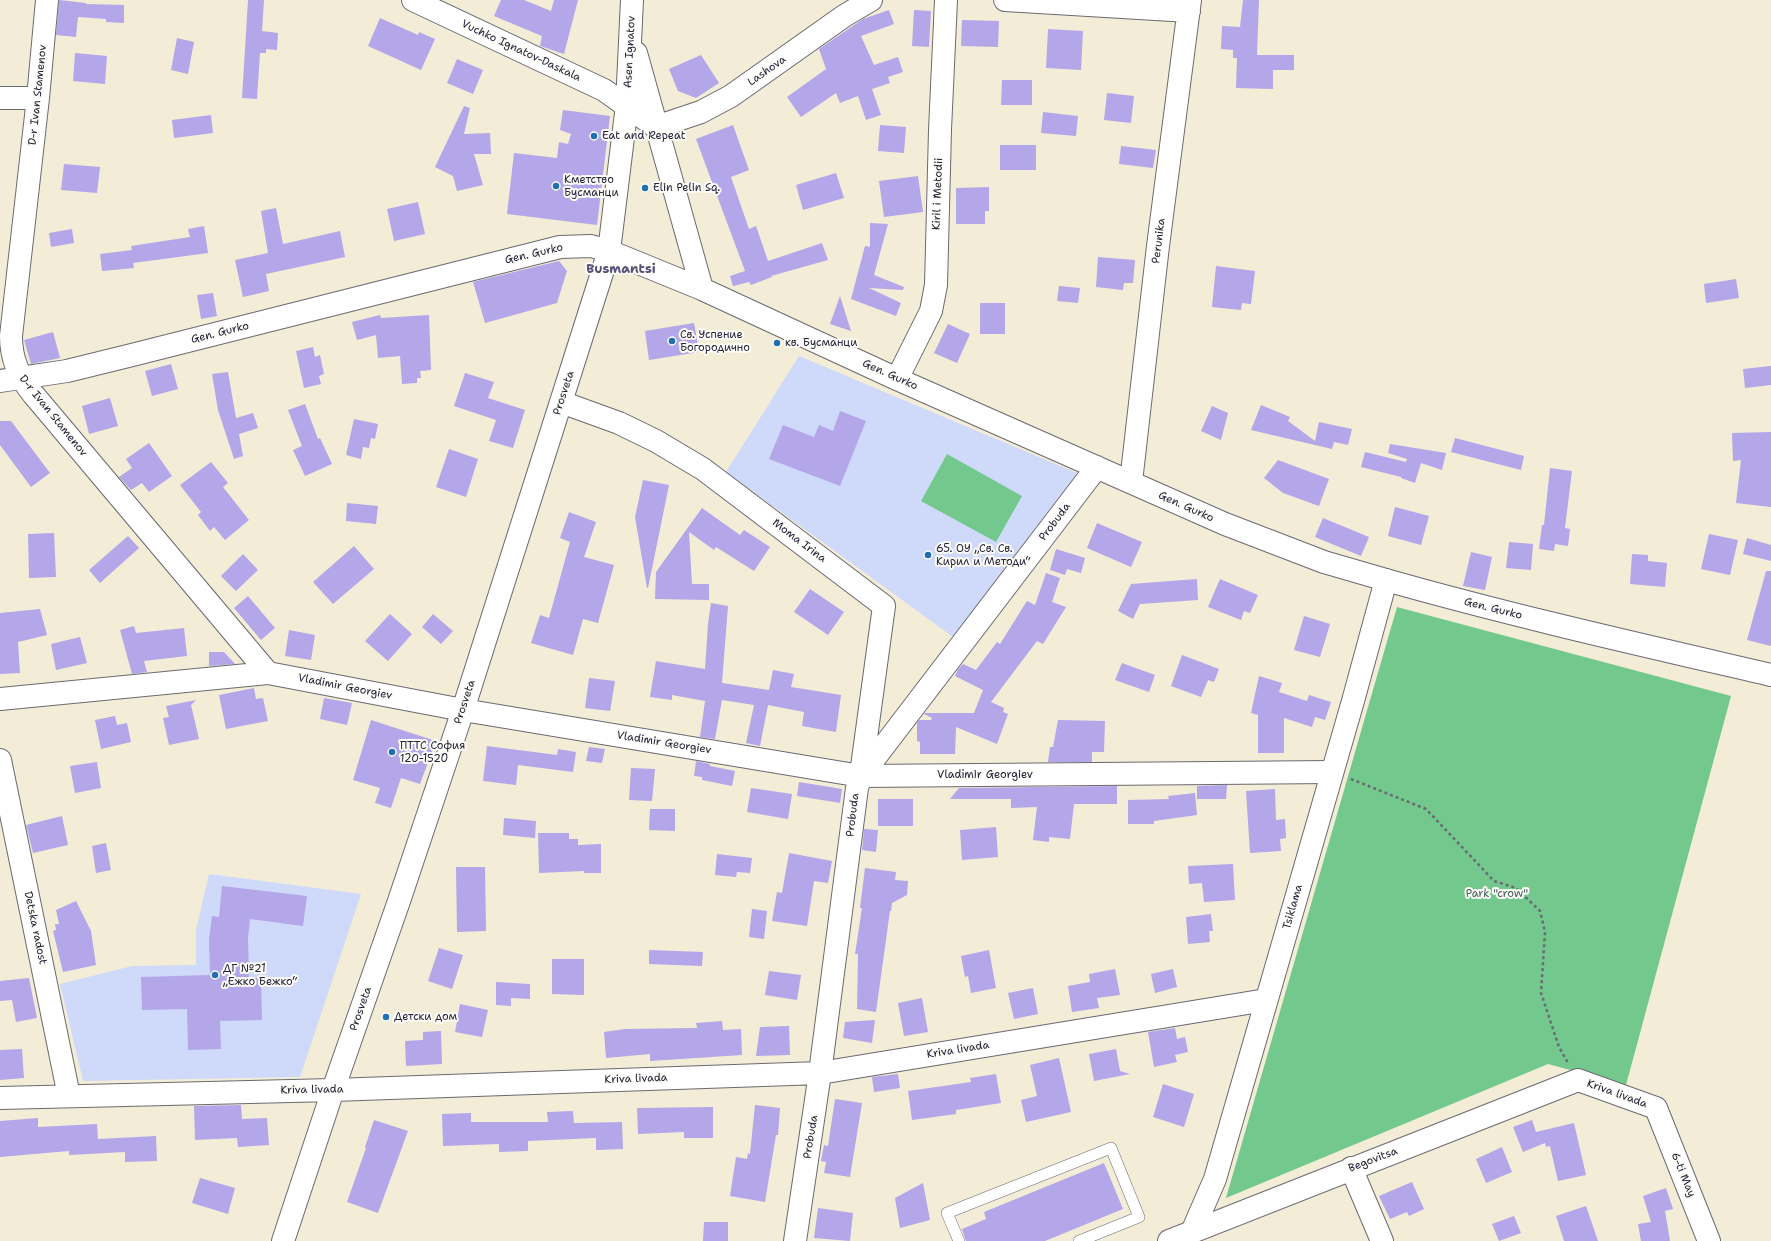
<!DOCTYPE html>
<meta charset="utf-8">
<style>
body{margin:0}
canvas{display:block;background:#f3ecd6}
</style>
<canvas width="1771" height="1241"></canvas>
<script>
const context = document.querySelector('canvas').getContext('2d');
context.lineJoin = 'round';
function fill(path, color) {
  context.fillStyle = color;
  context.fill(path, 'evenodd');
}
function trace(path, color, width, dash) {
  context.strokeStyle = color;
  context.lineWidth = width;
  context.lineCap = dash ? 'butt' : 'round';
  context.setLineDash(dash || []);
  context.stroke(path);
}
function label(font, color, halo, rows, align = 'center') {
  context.font = font + ' "Shantell Sans",sans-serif';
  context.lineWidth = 4;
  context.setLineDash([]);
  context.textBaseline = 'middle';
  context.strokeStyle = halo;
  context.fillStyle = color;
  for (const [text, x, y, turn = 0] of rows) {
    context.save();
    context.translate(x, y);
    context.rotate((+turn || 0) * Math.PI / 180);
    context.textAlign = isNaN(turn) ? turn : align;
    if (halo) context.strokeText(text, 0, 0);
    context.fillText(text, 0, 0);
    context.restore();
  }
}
fill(new Path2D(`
 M 799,356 L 1077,473 L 953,637 L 726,472 Z
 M 209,874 L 361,894 L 300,1077 L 83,1081 L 60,984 L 132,966 L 196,965 L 196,930 Z`), '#cfdafa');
fill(new Path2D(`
 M 947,454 L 1022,496 L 996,542 L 921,501 Z
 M 1397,607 L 1731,696 L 1626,1085 L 1548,1064 L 1226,1198 Z`), '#73c98d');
fill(new Path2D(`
 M 59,0 L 86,3 L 86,4 L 124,5 L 124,23 L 106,22 L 106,19 L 78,17 L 76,37 L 56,35 Z
 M 248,0 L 264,0 L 262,31 L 278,33 L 277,50 L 266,49 L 266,53 L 260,53 L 257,99 L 242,98 Z
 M 501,0 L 524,0 L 551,11 L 554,0 L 578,0 L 564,54 L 540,46 L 542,36 L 494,16 Z
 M 1243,0 L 1259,0 L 1257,55 L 1294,55 L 1294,70 L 1273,70 L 1273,89 L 1236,88 L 1237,58 L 1233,58 L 1233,50 L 1221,49 L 1222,26 L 1240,27 Z
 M 889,10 L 894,24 L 861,36 L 874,65 L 898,57 L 903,72 L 888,77 L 890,83 L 872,89 L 881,115 L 866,120 L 858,96 L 840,103 L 836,93 L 801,117 L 787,97 L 826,69 L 819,49 L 863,19 Z
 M 914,10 L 931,11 L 929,47 L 912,46 Z
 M 380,18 L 418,35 L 419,32 L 435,39 L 421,70 L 368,46 Z
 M 962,20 L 999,21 L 998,47 L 961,46 Z
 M 1048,29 L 1083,31 L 1081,70 L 1046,68 Z
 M 177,38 L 194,42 L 188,74 L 171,70 Z
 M 75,53 L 107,56 L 105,84 L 73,81 Z
 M 701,55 L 719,83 L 696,98 L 678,91 L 669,69 Z
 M 457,59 L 483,70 L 473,94 L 447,83 Z
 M 1002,80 L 1032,80 L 1032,105 L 1001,105 Z
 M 1107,93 L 1134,96 L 1131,123 L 1104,120 Z
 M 464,106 L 470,108 L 464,134 L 490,133 L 491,154 L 474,154 L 483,185 L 457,191 L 453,176 L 435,167 Z
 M 563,110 L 610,116 L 597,225 L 507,214 L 514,153 L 557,158 L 559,142 L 568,144 L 571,134 L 560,130 Z
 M 1043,112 L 1078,116 L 1076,136 L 1041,133 Z
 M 211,115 L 213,133 L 174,138 L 172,120 Z
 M 733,125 L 749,170 L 731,177 L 749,229 L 756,226 L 768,261 L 822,243 L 828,260 L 771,276 L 772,277 L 751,285 L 749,282 L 733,286 L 730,276 L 745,271 L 696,139 Z
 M 880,125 L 906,127 L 904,153 L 878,151 Z
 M 1000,145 L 1036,145 L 1036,170 L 1000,170 Z
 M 1121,146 L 1156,150 L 1153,168 L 1119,164 Z
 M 64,164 L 100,167 L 97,193 L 61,190 Z
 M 836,173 L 844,198 L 803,210 L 796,185 Z
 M 918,176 L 923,212 L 884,217 L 879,181 Z
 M 989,187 L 989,211 L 985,211 L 985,224 L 956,224 L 956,188 Z
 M 418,202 L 425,234 L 394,241 L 387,209 Z
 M 276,208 L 283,244 L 340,231 L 345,257 L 266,274 L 269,291 L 243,297 L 235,260 L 268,253 L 261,211 Z
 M 870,223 L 888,224 L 874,275 L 904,287 L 903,290 L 869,288 L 901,303 L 896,316 L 851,299 L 865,246 L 870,247 Z
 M 204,226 L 208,253 L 133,263 L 134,268 L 102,271 L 100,254 L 132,250 L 131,246 L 190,237 L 188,229 Z
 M 72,229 L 74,243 L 51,247 L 49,233 Z
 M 1098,257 L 1135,260 L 1133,283 L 1124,283 L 1123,290 L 1096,287 Z
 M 559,261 L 567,271 L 557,303 L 485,323 L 473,282 Z
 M 1216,266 L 1255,271 L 1251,304 L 1242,303 L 1241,310 L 1212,307 Z
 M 1736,279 L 1739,298 L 1706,303 L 1704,284 Z
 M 1059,286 L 1080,288 L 1078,303 L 1057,301 Z
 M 213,293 L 217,316 L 201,319 L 197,295 Z
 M 840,296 L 851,331 L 830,324 Z
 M 980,303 L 1005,303 L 1005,334 L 980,334 Z
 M 380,315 L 381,318 L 429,315 L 431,370 L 420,371 L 421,378 L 417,378 L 417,383 L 402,384 L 400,356 L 378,358 L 376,335 L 357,340 L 352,322 Z
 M 694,323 L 699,352 L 649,360 L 645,331 Z
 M 948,324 L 970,334 L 957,363 L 934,353 Z
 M 53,332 L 60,358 L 31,364 L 24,340 Z
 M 313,347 L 315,357 L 320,355 L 324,374 L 319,376 L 321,384 L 304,388 L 296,351 Z
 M 171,364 L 178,389 L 152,396 L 145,371 Z
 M 1771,366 L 1771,385 L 1745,388 L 1743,369 Z
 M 228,372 L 236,418 L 253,413 L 258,428 L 239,434 L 243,456 L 234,459 L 218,410 L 212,374 Z
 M 465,373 L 494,382 L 488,398 L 525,410 L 513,448 L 489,441 L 496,420 L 454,406 Z
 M 110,398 L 118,426 L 89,434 L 82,406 Z
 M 305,404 L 318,439 L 320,438 L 332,464 L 305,476 L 293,450 L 302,446 L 288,410 Z
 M 1261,405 L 1290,417 L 1288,421 L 1315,441 L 1319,422 L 1352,429 L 1348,445 L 1334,442 L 1332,449 L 1251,430 Z
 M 1212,406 L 1228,413 L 1221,440 L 1201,431 Z
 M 840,411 L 866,421 L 840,486 L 769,459 L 783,425 L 814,437 L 819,425 L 833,431 Z
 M 354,419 L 378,424 L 375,439 L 371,438 L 369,448 L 363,447 L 361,459 L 346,455 Z
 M 0,421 L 11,421 L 50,473 L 31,487 L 0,445 Z
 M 1771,432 L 1771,507 L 1736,503 L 1741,460 L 1733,461 L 1732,433 Z
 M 1455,438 L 1524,456 L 1521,470 L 1451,452 Z
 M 149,443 L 172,476 L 149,492 L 142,483 L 131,490 L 119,477 L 132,468 L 126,459 Z
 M 1390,444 L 1446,453 L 1442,470 L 1421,463 L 1415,483 L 1401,478 L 1401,477 L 1361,467 L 1365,452 L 1406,462 L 1407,459 L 1388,453 Z
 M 449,449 L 478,459 L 466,497 L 436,487 Z
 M 1278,460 L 1329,479 L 1319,506 L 1283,493 L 1264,478 Z
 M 211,462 L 228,483 L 223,487 L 249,520 L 225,540 L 214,527 L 210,531 L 198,515 L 201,512 L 180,485 Z
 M 1550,468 L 1572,471 L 1565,528 L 1570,529 L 1568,546 L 1555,544 L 1554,551 L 1539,549 L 1542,525 L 1544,525 Z
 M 643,480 L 669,485 L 648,588 L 647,588 L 635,517 Z
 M 347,503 L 378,506 L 376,524 L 346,521 Z
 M 1395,507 L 1429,516 L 1421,545 L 1388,536 Z
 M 702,508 L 740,535 L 744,530 L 770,547 L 754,571 L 716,547 L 714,550 L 689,532 L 692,584 L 709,584 L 709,600 L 655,599 L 656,572 Z
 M 569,512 L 596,522 L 584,557 L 614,565 L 598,623 L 583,619 L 573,655 L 531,643 L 540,615 L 549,618 L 570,542 L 560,538 Z
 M 1323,518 L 1369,537 L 1361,556 L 1315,537 Z
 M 1097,523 L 1142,542 L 1131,567 L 1087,548 Z
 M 54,533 L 56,577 L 29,578 L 28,534 Z
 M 1709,534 L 1738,540 L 1730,575 L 1701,569 Z
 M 128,536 L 139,548 L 100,583 L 89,570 Z
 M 1747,538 L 1771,545 L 1771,561 L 1743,554 Z
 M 1509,542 L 1533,544 L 1531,570 L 1506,568 Z
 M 354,546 L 374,569 L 333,604 L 313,582 Z
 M 1056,549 L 1085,558 L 1081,573 L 1067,569 L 1065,575 L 1050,570 Z
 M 1471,552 L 1492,557 L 1485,590 L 1463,586 Z
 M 243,554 L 258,570 L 236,591 L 221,576 Z
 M 1632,554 L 1648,555 L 1648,561 L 1667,563 L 1665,587 L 1630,584 Z
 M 1766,571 L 1771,571 L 1771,646 L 1747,640 Z
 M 1046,573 L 1060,578 L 1052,602 L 1066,607 L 1043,644 L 1037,641 L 991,702 L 1004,708 L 1003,712 L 1008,714 L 997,744 L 956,727 L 955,754 L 920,754 L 920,742 L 917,741 L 917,723 L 919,720 L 931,720 L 932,718 L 924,714 L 925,713 L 974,713 L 983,690 L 955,676 L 958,669 L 963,664 L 976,670 L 997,642 L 1000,644 L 1027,601 L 1035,605 Z
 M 1197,579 L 1198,600 L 1140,604 L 1133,619 L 1118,611 L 1131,584 Z
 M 1220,579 L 1258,595 L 1250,613 L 1244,611 L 1241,620 L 1208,607 Z
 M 810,589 L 844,612 L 828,635 L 794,612 Z
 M 248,596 L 275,628 L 261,640 L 234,608 Z
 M 711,603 L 728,606 L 722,683 L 769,690 L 773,670 L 794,674 L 791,687 L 841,695 L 836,732 L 802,726 L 804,712 L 768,705 L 760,746 L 746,743 L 754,705 L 722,700 L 715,739 L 700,737 L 705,701 L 672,695 L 672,700 L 650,697 L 656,661 L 705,669 L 708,624 Z
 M 40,609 L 47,635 L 18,642 L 20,673 L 0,674 L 0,613 Z
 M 390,614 L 412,634 L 388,661 L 365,641 Z
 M 433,614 L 453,631 L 441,644 L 422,627 Z
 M 1304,616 L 1330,624 L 1320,657 L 1294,650 Z
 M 134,626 L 136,633 L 184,628 L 187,656 L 144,661 L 147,672 L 132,674 L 120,630 Z
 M 289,630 L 315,635 L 311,660 L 285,656 Z
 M 80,637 L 87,663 L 56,670 L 51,644 Z
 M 209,652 L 224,652 L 235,664 L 209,666 Z
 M 1182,655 L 1219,669 L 1214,682 L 1208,680 L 1201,697 L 1171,686 Z
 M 1122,663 L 1155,675 L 1149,692 L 1115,680 Z
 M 1259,676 L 1282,683 L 1279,692 L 1307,701 L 1309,695 L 1331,702 L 1325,720 L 1315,717 L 1312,727 L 1284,718 L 1284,753 L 1258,753 L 1258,715 L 1251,713 Z
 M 589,678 L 615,681 L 610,711 L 585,708 Z
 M 254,688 L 256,699 L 263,698 L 268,721 L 226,729 L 219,695 Z
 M 324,698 L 352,703 L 347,725 L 320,719 Z
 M 196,700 L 191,705 L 199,739 L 169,745 L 163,718 L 169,717 L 166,706 Z
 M 115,716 L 117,725 L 127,723 L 131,742 L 101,749 L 95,720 Z
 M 371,720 L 436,741 L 420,784 L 401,778 L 391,808 L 375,803 L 380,788 L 353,780 Z
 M 1058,720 L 1105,721 L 1104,752 L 1092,752 L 1092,762 L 1048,762 L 1050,747 L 1053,747 Z
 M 487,746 L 557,755 L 558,749 L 576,752 L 573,772 L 518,765 L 516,785 L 483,781 Z
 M 589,747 L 605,749 L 602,763 L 586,761 Z
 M 696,761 L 710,764 L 710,766 L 735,771 L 732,786 L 702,780 L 702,777 L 694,776 Z
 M 97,762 L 101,788 L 75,793 L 70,766 Z
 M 631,768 L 655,769 L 652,801 L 629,800 Z
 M 799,782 L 842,789 L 840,803 L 797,796 Z
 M 1227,785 L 1226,799 L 1197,799 L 1197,786 Z
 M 1117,786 L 1117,804 L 1074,804 L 1070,839 L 1049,837 L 1049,842 L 1033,840 L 1037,807 L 1011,808 L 1011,799 L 950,799 L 959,788 Z
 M 751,788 L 792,794 L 788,819 L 747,812 Z
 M 1275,789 L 1276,820 L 1285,819 L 1286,838 L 1280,839 L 1281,851 L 1250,853 L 1246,791 Z
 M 1195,793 L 1197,815 L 1154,821 L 1154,824 L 1128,824 L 1128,800 L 1169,799 L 1168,796 Z
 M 878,799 L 913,799 L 913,826 L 878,826 Z
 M 650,809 L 675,809 L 675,831 L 649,830 Z
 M 62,816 L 68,845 L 33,853 L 26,825 Z
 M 504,818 L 536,821 L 535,838 L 503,835 Z
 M 996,827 L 998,857 L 962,860 L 960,830 Z
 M 864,829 L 878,830 L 876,852 L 862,850 Z
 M 538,833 L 569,833 L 569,839 L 578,839 L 578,845 L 601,844 L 601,873 L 584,873 L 584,871 L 539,873 Z
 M 106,843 L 111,870 L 96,873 L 92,846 Z
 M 789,853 L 832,861 L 828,883 L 814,881 L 807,926 L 772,921 L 777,892 L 782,893 Z
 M 717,854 L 752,858 L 750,873 L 737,872 L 736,877 L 715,875 Z
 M 1233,864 L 1235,900 L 1204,902 L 1202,883 L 1189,884 L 1188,866 Z
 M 456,867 L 485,867 L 486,931 L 457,932 Z
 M 865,868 L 896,872 L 895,880 L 908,881 L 907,895 L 892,903 L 891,911 L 890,911 L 876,1012 L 857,1009 L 858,954 L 855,954 L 862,908 L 860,908 Z
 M 222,886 L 307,896 L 303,926 L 250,919 L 248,938 L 249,978 L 261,978 L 262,1020 L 220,1021 L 221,1049 L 188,1050 L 187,1009 L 142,1010 L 141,977 L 210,975 L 209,939 L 212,916 L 219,917 Z
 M 76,901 L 91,931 L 96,965 L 63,972 L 53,931 L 56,930 L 55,924 L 59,924 L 56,910 Z
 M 752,909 L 767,911 L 764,939 L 749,937 Z
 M 1211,914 L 1213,931 L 1209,931 L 1210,942 L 1188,944 L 1186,917 Z
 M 439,948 L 463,955 L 452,989 L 428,981 Z
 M 649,950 L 703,952 L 702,966 L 649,964 Z
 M 989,950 L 996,988 L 971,993 L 968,976 L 965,977 L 961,956 Z
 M 552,959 L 584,959 L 584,995 L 552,994 Z
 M 1115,969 L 1120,995 L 1097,998 L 1099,1008 L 1072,1012 L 1068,986 L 1090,982 L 1089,974 Z
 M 1173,969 L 1177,987 L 1155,993 L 1151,974 Z
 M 769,971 L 801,975 L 797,1000 L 765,995 Z
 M 29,978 L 37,1018 L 16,1022 L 12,1000 L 0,1001 L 0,981 Z
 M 496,982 L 530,984 L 530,999 L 511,998 L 511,1006 L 496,1005 Z
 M 1033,988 L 1038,1014 L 1014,1019 L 1008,993 Z
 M 922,998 L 928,1032 L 904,1036 L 898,1003 Z
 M 460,1004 L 488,1010 L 482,1037 L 455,1032 Z
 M 875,1020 L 872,1043 L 843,1038 L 845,1022 Z
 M 722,1021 L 723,1030 L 741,1029 L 742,1055 L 650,1061 L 650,1054 L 606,1058 L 604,1032 L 625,1029 L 697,1028 L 696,1023 Z
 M 789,1026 L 790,1055 L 756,1056 L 760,1027 Z
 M 1175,1028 L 1177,1039 L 1185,1037 L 1188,1052 L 1175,1055 L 1177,1062 L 1154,1067 L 1148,1032 Z
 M 441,1031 L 442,1064 L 406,1066 L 405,1041 L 423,1040 L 423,1032 Z
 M 22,1049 L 24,1078 L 0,1080 L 0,1050 Z
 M 1116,1049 L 1120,1071 L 1130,1074 L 1094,1081 L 1089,1054 Z
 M 1059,1058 L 1071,1112 L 1026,1122 L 1021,1100 L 1037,1096 L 1030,1065 Z
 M 898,1074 L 900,1088 L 874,1092 L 872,1077 Z
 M 996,1074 L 1001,1103 L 956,1110 L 956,1114 L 912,1120 L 908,1091 L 971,1082 L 970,1078 Z
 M 1163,1084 L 1194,1094 L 1184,1127 L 1153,1117 Z
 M 835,1099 L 862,1103 L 850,1177 L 824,1173 L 826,1162 L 821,1161 L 824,1145 L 828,1146 Z
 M 241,1105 L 242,1119 L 267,1118 L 269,1145 L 238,1147 L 237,1138 L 195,1140 L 194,1106 Z
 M 755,1105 L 780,1108 L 778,1135 L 776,1135 L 765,1202 L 730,1196 L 736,1157 L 747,1159 L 748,1153 L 750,1154 Z
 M 713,1107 L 713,1138 L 684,1138 L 684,1132 L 638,1134 L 637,1108 Z
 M 573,1111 L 574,1123 L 622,1122 L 623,1149 L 596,1150 L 596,1138 L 528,1141 L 528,1151 L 499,1152 L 499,1144 L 443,1146 L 442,1114 L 471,1113 L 471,1122 L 548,1122 L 547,1112 Z
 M 38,1118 L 38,1127 L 97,1124 L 98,1139 L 156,1136 L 157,1161 L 125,1162 L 125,1152 L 69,1155 L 69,1151 L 0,1157 L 0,1121 Z
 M 374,1120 L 408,1131 L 378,1213 L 347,1202 L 366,1148 L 365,1147 Z
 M 1532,1120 L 1536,1132 L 1574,1123 L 1586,1175 L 1558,1181 L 1550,1146 L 1546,1147 L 1545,1143 L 1523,1152 L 1513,1127 Z
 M 1502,1147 L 1512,1172 L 1486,1183 L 1476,1159 Z
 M 1104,1163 L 1123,1209 L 1045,1241 L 966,1241 L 962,1229 L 986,1219 L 984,1212 Z
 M 200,1178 L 235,1188 L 228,1214 L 192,1203 Z
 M 1412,1182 L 1424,1209 L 1409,1216 L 1407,1212 L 1390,1219 L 1379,1196 Z
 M 923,1183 L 930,1220 L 900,1228 L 895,1198 Z
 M 1666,1188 L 1673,1209 L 1665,1211 L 1670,1241 L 1641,1241 L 1638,1224 L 1651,1222 L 1643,1196 Z
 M 1586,1206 L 1598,1241 L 1564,1241 L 1556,1216 Z
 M 818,1208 L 853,1213 L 850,1241 L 814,1238 Z
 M 1514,1216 L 1521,1233 L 1499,1241 L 1492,1224 Z
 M 704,1222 L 728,1222 L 728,1241 L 703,1241 Z`), '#b3a7e9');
const lane = new Path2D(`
 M 959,1241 L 947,1213 L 1111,1148 L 1139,1217 L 1079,1241`);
const street = new Path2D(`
 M 47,0 L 38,98 L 11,336 C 11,360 19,376 33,394 L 268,673
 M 413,0 L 604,90 L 656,127
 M 1005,0 L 1189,11
 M 636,53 L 702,289
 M 0,98 L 38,98
 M 656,127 L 701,112 L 731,96 L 844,16 L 871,0
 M 897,379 L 931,311 L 936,285 L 940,130 L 946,0
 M 0,381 L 67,371 L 128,356 L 560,247 L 591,246 L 609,251 L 702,289 L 897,379 L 1225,524 L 1324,562 L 1386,580
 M 561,402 L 619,423 L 656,441 L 703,469 L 884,606 L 861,774
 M 1131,482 L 1158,246 L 1190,0
 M 0,699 L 268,673 L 463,710 L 861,776 L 1332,772
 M 0,760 L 69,1096
 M 0,1098 L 333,1090 L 820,1073 L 1266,1000
 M 1351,1168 L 1382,1241
 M 1192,1232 L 1578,1080 L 1656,1108 L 1709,1241
 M 283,1241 L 333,1090 L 399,901 L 463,710 L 609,251 L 627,105 L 632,0
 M 795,1241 L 820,1073 L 857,788 L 861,776 L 1097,467`);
const secondary = new Path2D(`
 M 1169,1241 L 1192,1232 L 1215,1179 L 1353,701 L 1386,580 C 1513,616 1642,645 1771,675`);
trace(lane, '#6b6971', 12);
trace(street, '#6b6971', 24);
trace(secondary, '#6b6971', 24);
trace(new Path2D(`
 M 1351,779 L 1426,809 L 1494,881 L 1516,888 L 1540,911 L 1545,932 L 1541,993 L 1559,1047 L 1568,1063`), '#6b6971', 2.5, [3, 3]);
trace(lane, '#fff', 11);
trace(street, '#fff', 22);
trace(secondary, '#fff', 22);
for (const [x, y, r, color] of [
 [594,136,4,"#1f6fb2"],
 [556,186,4,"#1f6fb2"],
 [645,188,4,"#1f6fb2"],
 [672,341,4,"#1f6fb2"],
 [777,343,4,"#1f6fb2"],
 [928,555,4,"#1f6fb2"],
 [392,752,4,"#1f6fb2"],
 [215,975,4,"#1f6fb2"],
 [386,1017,4,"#1f6fb2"]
]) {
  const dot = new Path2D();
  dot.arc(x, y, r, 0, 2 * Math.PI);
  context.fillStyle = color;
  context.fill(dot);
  trace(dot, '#fdfcf7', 1.5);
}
label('11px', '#22223b', '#fdfcf7', [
 ["Vuchko Ignatov-Daskala",521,51,25],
 ["Asen Ignatov",630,52,-87],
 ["Lashova",767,71,-35],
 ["D-r Ivan Stamenov",38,95,-84],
 ["Kiril i Metodii",938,194,-88],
 ["Perunika",1159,241,-83],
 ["Gen. Gurko",534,254,-13],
 ["Gen. Gurko",220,333,-14],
 ["Gen. Gurko",890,375,24],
 ["Prosveta",564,393,-72],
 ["D-r Ivan Stamenov",53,416,51],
 ["Gen. Gurko",1186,507,24],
 ["Probuda",1055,522,-53],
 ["Moma Irina",799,541,37],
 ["Gen. Gurko",1493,609,14],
 ["Vladimir Georgiev",345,687,11],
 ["Prosveta",465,702,-72],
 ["Vladimir Georgiev",664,743,9],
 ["Vladimir Georgiev",985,775],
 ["Probuda",853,815,-83],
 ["Tsiklama",1293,907,-74],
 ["Detska radost",35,928,78],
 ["Prosveta",361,1009,-71],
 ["Kriva livada",958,1050,-9],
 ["Kriva livada",636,1079,-2],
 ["Kriva livada",312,1090,-1],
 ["Kriva livada",1617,1094,20],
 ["Probuda",811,1137,-81],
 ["Begovitsa",1373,1160,-21],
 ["6-ti May",1683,1175,68]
]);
label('11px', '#22223b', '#fdfcf7', [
 ["Eat and Repeat",602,136],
 ["Кметство",564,180],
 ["Бусманци",564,193],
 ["Elin Pelin Sq.",653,188],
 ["Св. Успение",680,335],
 ["Богородично",680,348],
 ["кв. Бусманци",785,343],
 ["65. ОУ „Св. Св.",936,549],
 ["Кирил и Методи“",936,562],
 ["ПТТС София",400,746],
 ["120-1520",400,759],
 ["ДГ №21",223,969],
 ["„Ежко Бежко“",223,982],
 ["Детски дом",394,1017]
], 'left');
label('11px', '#3e5c58', '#fdfcf7', [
 ["Park \"crow\"",1497,894]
]);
label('bold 13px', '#555178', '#fdfcf7', [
 ["Busmantsi",621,270]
]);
</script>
